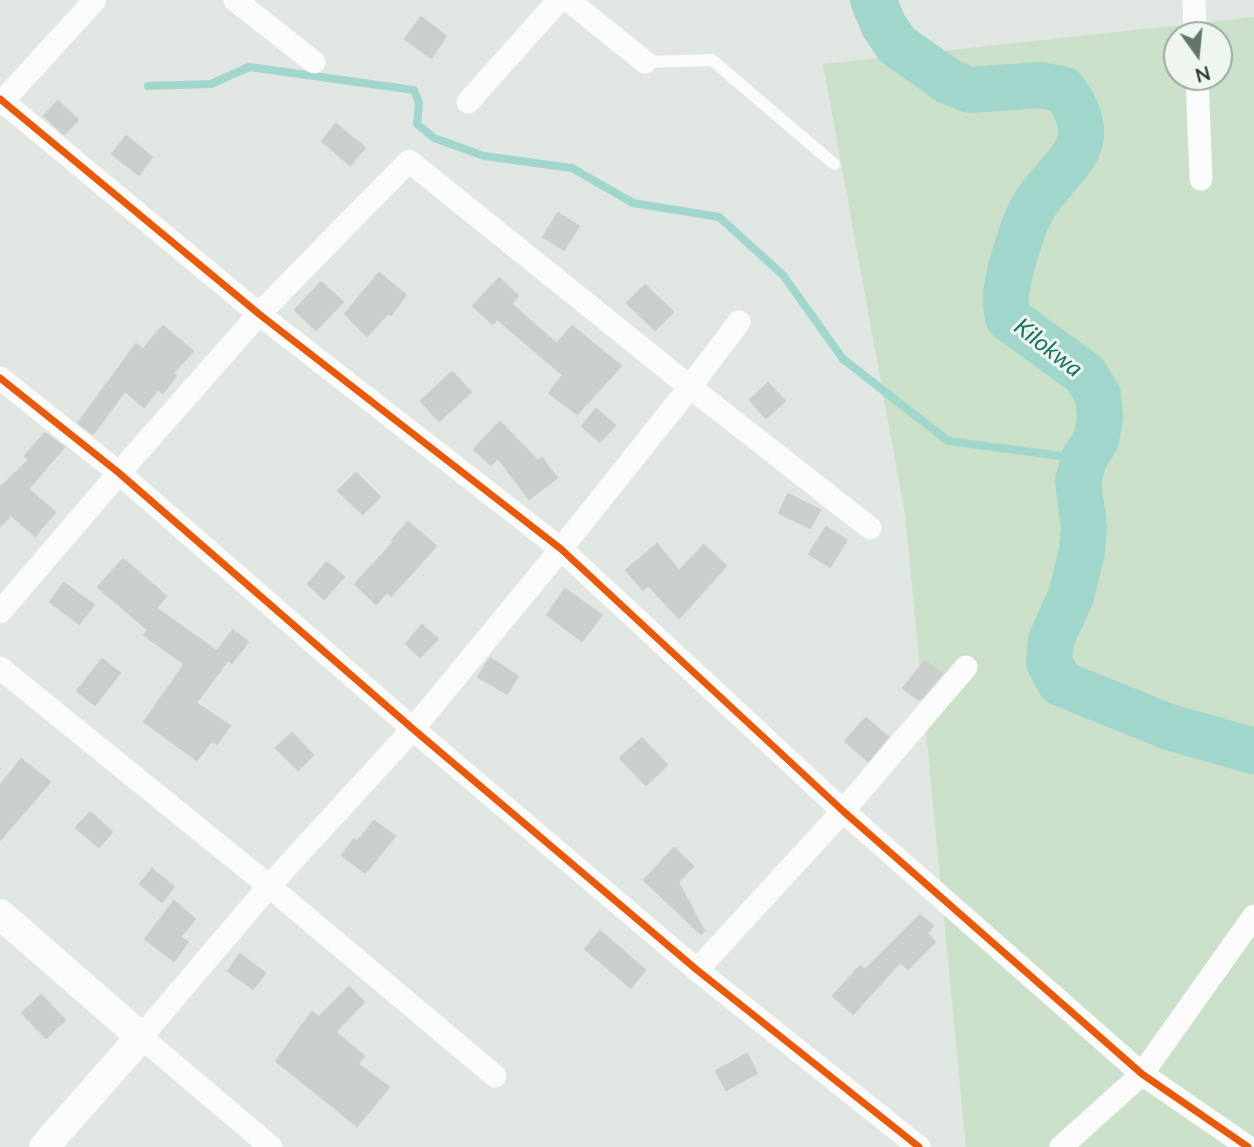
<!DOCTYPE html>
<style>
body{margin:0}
#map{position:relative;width:1254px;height:1147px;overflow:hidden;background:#e0e6e1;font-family:Lato,sans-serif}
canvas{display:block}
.north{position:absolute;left:1163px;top:21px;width:70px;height:70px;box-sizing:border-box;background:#eef6ef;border:2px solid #9baaa0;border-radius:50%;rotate:165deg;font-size:19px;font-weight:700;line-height:28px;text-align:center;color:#1f3929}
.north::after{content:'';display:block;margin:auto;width:24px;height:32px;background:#637669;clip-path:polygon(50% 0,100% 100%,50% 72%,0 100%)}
</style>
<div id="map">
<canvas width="1254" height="1147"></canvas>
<div class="north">N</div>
</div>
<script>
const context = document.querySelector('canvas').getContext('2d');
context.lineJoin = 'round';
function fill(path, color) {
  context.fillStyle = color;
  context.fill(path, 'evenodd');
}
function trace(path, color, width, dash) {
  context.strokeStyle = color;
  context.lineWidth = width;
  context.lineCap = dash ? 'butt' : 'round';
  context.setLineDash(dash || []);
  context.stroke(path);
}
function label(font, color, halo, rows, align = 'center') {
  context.font = font + ' Lato,sans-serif';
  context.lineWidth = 6;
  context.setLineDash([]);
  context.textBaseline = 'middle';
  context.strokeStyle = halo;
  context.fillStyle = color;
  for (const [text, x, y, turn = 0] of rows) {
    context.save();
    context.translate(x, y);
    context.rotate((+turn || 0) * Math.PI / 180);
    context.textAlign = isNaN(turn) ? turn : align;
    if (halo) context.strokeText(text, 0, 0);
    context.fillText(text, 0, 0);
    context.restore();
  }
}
fill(new Path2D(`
 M 1254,17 L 1254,1147 L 966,1147 L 905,514 L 823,64 ZM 1177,35 L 1219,35 L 1219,77 L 1177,77 Z`), '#cae0c9');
trace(new Path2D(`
 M 148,86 L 211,84 L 249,67 L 414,90 L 419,103 L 417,124 L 434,138 L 484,156 L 572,168 L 633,203 L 719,217 L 783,275 L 843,359 L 948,441 L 1084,459`), '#a0d6cb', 8);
trace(new Path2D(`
 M 873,0 L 884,26 L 897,45 L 948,81 L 970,90 L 1041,85 L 1064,90 C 1107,149 1059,163 1032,209 C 1023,225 1006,279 1006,297 C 1005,304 1007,311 1008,318 L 1085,374 L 1098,395 L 1100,418 L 1096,440 L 1084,459 L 1078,481 L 1084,528 L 1082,551 L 1071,596 L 1051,640 L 1049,662 L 1060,683 L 1169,727 L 1254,751`), '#a0d6cb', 46);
const building = new Path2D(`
 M 421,17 L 446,36 L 431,58 L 405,39 Z
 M 58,101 L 78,120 L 64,134 L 44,116 Z
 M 336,124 L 365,148 L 350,165 L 322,141 Z
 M 126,136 L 152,157 L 139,175 L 112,154 Z
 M 558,213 L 579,226 L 564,250 L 543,237 Z
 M 379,273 L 406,295 L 391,315 L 388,313 L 367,336 L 345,314 Z
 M 499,278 L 518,296 L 511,304 L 557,344 L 572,326 L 621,366 L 577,414 L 549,393 L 563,375 L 497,319 L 493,324 L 473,306 Z
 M 321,282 L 343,302 L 316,330 L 295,310 Z
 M 645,285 L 673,312 L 655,330 L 627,303 Z
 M 163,326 L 193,351 L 173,373 L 176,376 L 163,393 L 158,389 L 144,407 L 125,391 L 93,434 L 78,423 L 136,344 L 143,349 Z
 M 452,372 L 471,392 L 439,421 L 421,401 Z
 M 768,383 L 785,401 L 766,418 L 750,400 Z
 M 596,409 L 615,425 L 600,442 L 582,426 Z
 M 500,422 L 538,461 L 542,458 L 557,478 L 529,499 L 498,458 L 491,465 L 474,449 Z
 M 45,433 L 64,447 L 28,489 L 55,512 L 35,536 L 11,515 L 0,526 L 0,488 L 29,460 L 25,456 Z
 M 356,473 L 380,497 L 363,514 L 338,491 Z
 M 788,494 L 820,510 L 810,528 L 779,513 Z
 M 408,522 L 436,546 L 391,596 L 387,592 L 376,604 L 355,584 L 394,542 L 392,540 Z
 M 826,527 L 847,540 L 830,567 L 809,554 Z
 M 657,544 L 679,571 L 704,545 L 726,566 L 679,618 L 648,585 L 643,590 L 626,570 Z
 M 123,559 L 166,596 L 156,608 L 225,657 L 217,651 L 233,630 L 248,642 L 232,663 L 228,660 L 196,703 L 230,726 L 217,744 L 212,741 L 197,760 L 144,722 L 184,665 L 183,663 L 144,635 L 148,630 L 98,587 Z
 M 327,562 L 344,577 L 324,599 L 308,584 Z
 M 64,583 L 94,605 L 79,624 L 50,602 Z
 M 565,589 L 602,615 L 582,641 L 547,615 Z
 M 422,625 L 438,639 L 420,657 L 406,644 Z
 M 490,658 L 518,676 L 507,694 L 478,677 Z
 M 102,659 L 120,673 L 95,705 L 77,691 Z
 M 925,661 L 942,674 L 919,700 L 903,688 Z
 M 866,718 L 888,737 L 868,761 L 845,741 Z
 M 292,733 L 313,755 L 298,770 L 276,748 Z
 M 642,738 L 667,765 L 646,785 L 620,758 Z
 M 21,759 L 50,782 L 0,840 L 0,786 Z
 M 90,812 L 112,832 L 99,847 L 76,828 Z
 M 374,821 L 395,836 L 365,873 L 342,855 L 354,839 L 357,842 Z
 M 674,848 L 693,866 L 678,882 L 704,931 L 701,934 L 644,880 Z
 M 152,869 L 174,887 L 162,902 L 140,884 Z
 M 174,901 L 195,919 L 180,937 L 188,942 L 174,961 L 145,939 Z
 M 920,915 L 933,926 L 927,933 L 935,942 L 908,969 L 900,962 L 853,1014 L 833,996 L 860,966 L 865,970 Z
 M 600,931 L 645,970 L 631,988 L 585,949 Z
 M 240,954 L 265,973 L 253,989 L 228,971 Z
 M 349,987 L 364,1002 L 335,1032 L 364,1056 L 358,1064 L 389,1087 L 357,1126 L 276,1061 L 312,1012 L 319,1017 Z
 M 41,995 L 65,1020 L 46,1038 L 22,1013 Z
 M 747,1054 L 757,1073 L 726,1090 L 716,1071 Z`);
fill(building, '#c9cfca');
trace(building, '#c9cfca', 2);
trace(new Path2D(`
 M 645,62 L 712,60 L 834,164`), '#fafbfa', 12);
trace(new Path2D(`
 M 235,0 L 314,62
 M 568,0 L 645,62
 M 1194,0 L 1195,35
 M 1197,77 L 1201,179
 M 0,99 L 259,314 L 561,549 L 843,811 L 1142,1074 L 1248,1147
 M 468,102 L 559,0
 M 0,104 L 95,0
 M 0,378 L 119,473 L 413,729 L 697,970 L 919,1147
 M 0,612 L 119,473 L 259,314 L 409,161 L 690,387 L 870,528
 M 0,668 L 269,886 L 495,1076
 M 697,970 L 843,811 L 966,667
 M 271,1147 L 141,1037 L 269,886 L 413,729 L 561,549 L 690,387 L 739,322
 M 1061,1147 L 1142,1074 L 1254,916`), '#fafbfa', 23);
trace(new Path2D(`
 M 0,914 L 141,1037 L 44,1147`), '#fafbfa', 30);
trace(new Path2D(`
 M 0,99 L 259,314 L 561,549 L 843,811 L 1142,1074 L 1248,1147
 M 0,378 L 119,473 L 413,729 L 697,970 L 919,1147`), '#e8590c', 7);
label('italic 24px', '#1a7365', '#eef6ef', [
 ["Kilokwa",1048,348,38]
]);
</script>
